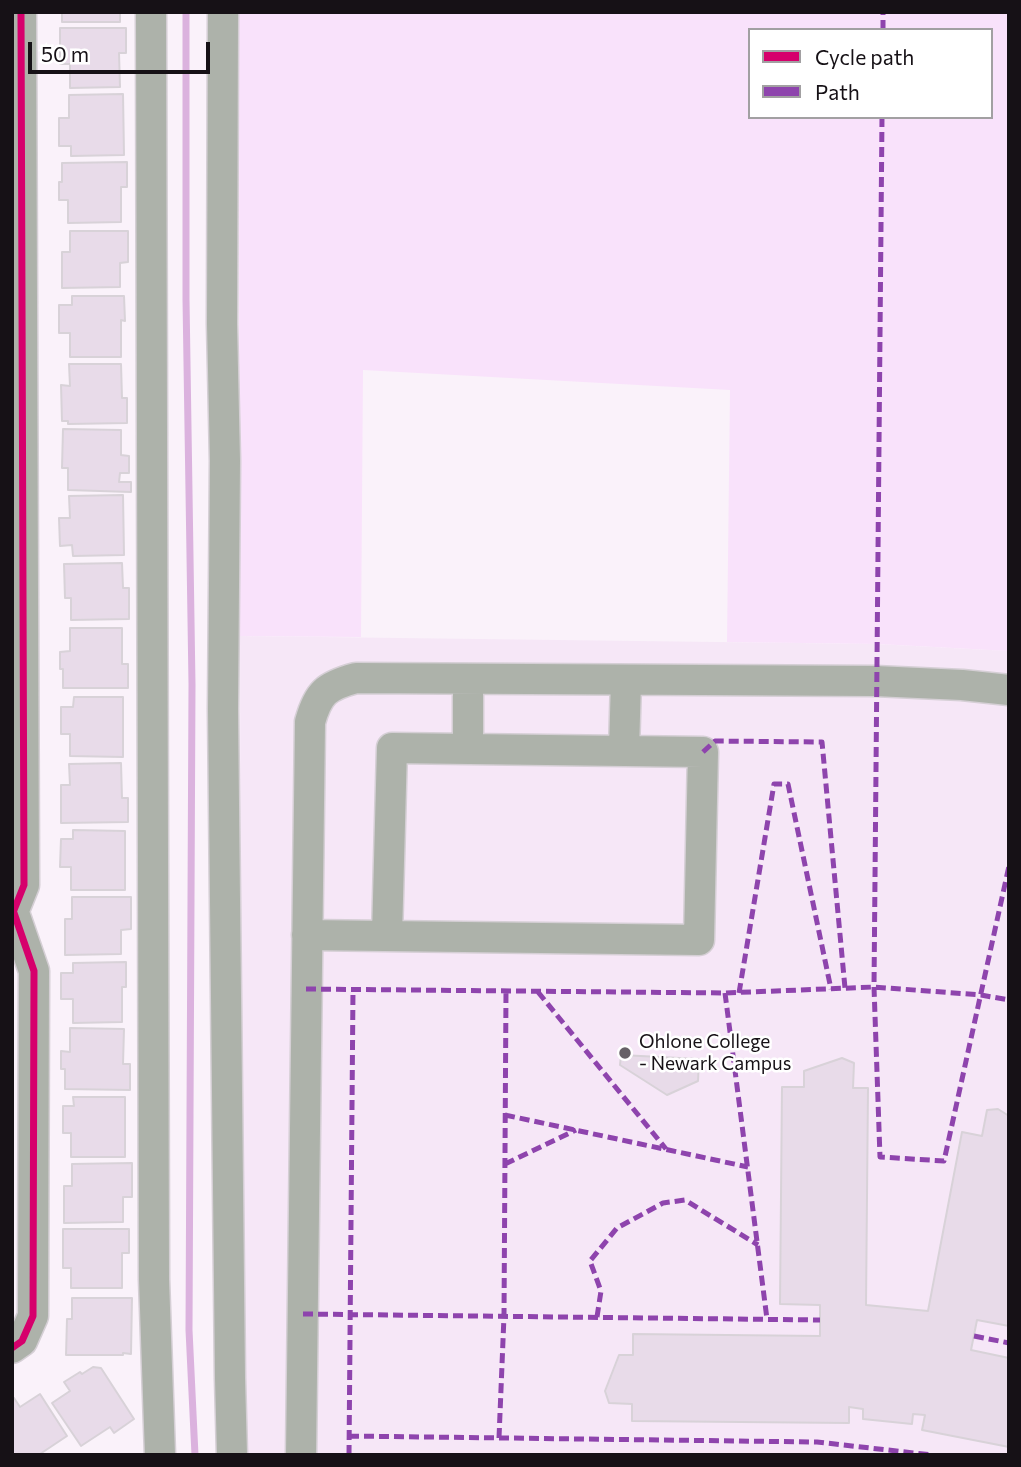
<!DOCTYPE html>
<style>
body{margin:0}
#map{position:relative;width:1021px;height:1467px;overflow:hidden;background:#faf2fa;font-family:Commissioner,sans-serif}
canvas{display:block}
.frame{position:absolute;inset:0;border:14px solid #161116;pointer-events:none}
.legend{position:absolute;left:748px;top:28px;width:245px;height:91px;box-sizing:border-box;background:#fff;border:2px solid #a2a0a2;margin:0;padding:9px 12px;list-style:none;font-size:21px;color:#161116}
.legend li{display:flex;align-items:center;gap:14px;height:35px}
.legend b{width:35px;border:2px solid #a2a0a2}
.scale{position:absolute;left:28px;top:42px;width:182px;height:32px;box-sizing:border-box;border:4px solid #161116;border-top:0;padding-left:9px;font-size:21px;line-height:24px;white-space:nowrap;color:#161116;-webkit-text-stroke:5px #fff;paint-order:stroke}
</style>
<div id="map">
<canvas width="1021" height="1467"></canvas>
<div class="frame"></div>
<ul class="legend">
<li><b style="height:9px;background:#d6006c"></b>Cycle path</li>
<li><b style="height:9px;background:#8e44ad"></b>Path</li>
</ul>
<div class="scale">50 m</div>
</div>
<script>
const context = document.querySelector('canvas').getContext('2d');
context.lineJoin = 'round';
function fill(path, color) {
  context.fillStyle = color;
  context.fill(path, 'evenodd');
}
function trace(path, color, width, dash) {
  context.strokeStyle = color;
  context.lineWidth = width;
  context.lineCap = dash ? 'butt' : 'round';
  context.setLineDash(dash || []);
  context.stroke(path);
}
function label(font, color, halo, rows, align = 'center') {
  context.font = font + ' Commissioner,sans-serif';
  context.lineWidth = 5;
  context.setLineDash([]);
  context.textBaseline = 'middle';
  context.strokeStyle = halo;
  context.fillStyle = color;
  for (const [text, x, y, turn = 0] of rows) {
    context.save();
    context.translate(x, y);
    context.rotate((+turn || 0) * Math.PI / 180);
    context.textAlign = isNaN(turn) ? turn : align;
    if (halo) context.strokeText(text, 0, 0);
    context.fillText(text, 0, 0);
    context.restore();
  }
}
fill(new Path2D(`
 M 240,636 L 876,644 L 1009,651 L 1009,1455 L 241,1455 Z`), '#f6e7f7');
fill(new Path2D(`
 M 238,12 L 1009,12 L 1009,651 L 878,644 L 727,642 L 730,390 L 363,370 L 361,637 L 240,636 ZM 750,30 L 991,30 L 991,117 L 750,117 Z`), '#f9e2fb');
trace(new Path2D(`
 M 186,12 L 186,299 L 192,684 L 189,1330 L 195,1455`), '#dbb2de', 7);
const building = new Path2D(`
 M 62,12 L 120,12 L 120,22 L 62,22 Z
 M 60,28 L 126,28 L 126,53 L 119,53 L 120,87 L 70,88 L 70,64 L 60,64 Z
 M 123,94 L 124,155 L 71,156 L 71,146 L 59,146 L 59,118 L 69,118 L 69,95 Z
 M 127,162 L 127,187 L 121,187 L 121,222 L 68,223 L 68,200 L 59,200 L 59,182 L 62,182 L 62,163 Z
 M 70,231 L 128,231 L 128,262 L 120,263 L 120,287 L 62,288 L 62,252 L 70,252 Z
 M 72,296 L 124,296 L 125,321 L 121,320 L 121,357 L 70,357 L 70,333 L 59,333 L 59,305 L 72,305 Z
 M 69,364 L 121,364 L 122,398 L 127,398 L 127,423 L 68,424 L 68,421 L 62,421 L 61,385 L 70,386 Z
 M 63,429 L 121,430 L 121,455 L 129,456 L 129,473 L 120,473 L 119,482 L 131,482 L 131,492 L 68,490 L 68,468 L 62,468 Z
 M 123,495 L 124,555 L 73,556 L 72,545 L 60,546 L 59,518 L 70,518 L 69,496 Z
 M 122,563 L 123,588 L 129,588 L 129,619 L 71,620 L 71,598 L 65,598 L 64,564 Z
 M 70,628 L 122,628 L 122,664 L 128,664 L 128,688 L 63,688 L 63,669 L 60,669 L 60,652 L 70,651 Z
 M 74,697 L 123,697 L 123,757 L 70,756 L 70,734 L 61,734 L 61,707 L 73,707 Z
 M 121,763 L 122,798 L 128,798 L 128,822 L 61,823 L 61,785 L 70,785 L 69,764 Z
 M 73,830 L 125,831 L 125,890 L 71,890 L 71,867 L 60,867 L 61,839 L 73,839 Z
 M 72,897 L 131,897 L 131,929 L 121,930 L 121,954 L 65,955 L 65,919 L 72,919 Z
 M 126,962 L 126,987 L 122,987 L 122,1022 L 73,1023 L 73,999 L 61,999 L 61,973 L 73,973 L 73,963 Z
 M 70,1028 L 124,1029 L 123,1064 L 130,1064 L 130,1090 L 65,1089 L 65,1069 L 61,1069 L 61,1051 L 70,1052 Z
 M 621,1055 L 699,1059 L 698,1081 L 667,1095 L 620,1065 Z
 M 842,1058 L 854,1063 L 853,1088 L 868,1088 L 866,1305 L 928,1311 L 962,1132 L 982,1136 L 987,1110 L 998,1109 L 1009,1116 L 1009,1326 L 977,1320 L 971,1350 L 1009,1358 L 1009,1447 L 922,1430 L 925,1415 L 913,1414 L 912,1424 L 863,1419 L 863,1409 L 849,1407 L 849,1423 L 632,1421 L 632,1404 L 609,1403 L 605,1391 L 619,1355 L 633,1355 L 633,1334 L 820,1336 L 820,1305 L 780,1304 L 782,1087 L 804,1087 L 804,1071 Z
 M 73,1097 L 125,1097 L 125,1157 L 71,1157 L 71,1133 L 63,1133 L 63,1106 L 74,1106 Z
 M 132,1163 L 132,1197 L 123,1197 L 123,1222 L 64,1223 L 64,1186 L 72,1186 L 72,1164 Z
 M 63,1229 L 129,1229 L 129,1253 L 122,1253 L 122,1288 L 71,1288 L 71,1268 L 63,1268 Z
 M 72,1298 L 132,1298 L 131,1354 L 123,1353 L 123,1355 L 66,1355 L 67,1319 L 72,1319 Z
 M 93,1367 L 101,1368 L 134,1419 L 114,1433 L 110,1427 L 81,1446 L 52,1403 L 70,1391 L 64,1382 L 80,1372 L 82,1374 Z
 M 40,1394 L 67,1436 L 40,1454 L 41,1455 L 12,1455 L 12,1400 L 14,1398 L 20,1407 Z`);
fill(building, '#e8dbe9');
trace(building, '#d8d2d8', 2);
const minor = new Path2D(`
 M 151,12 L 154,1279 L 160,1455
 M 223,12 L 222,324 L 225,461 L 223,709 L 230,1378 L 232,1455
 M 468,749 L 468,679
 M 624,751 L 626,680
 M 12,915 L 24,885 L 21,12
 M 307,935 L 699,940 L 703,752 L 392,748 L 387,936
 M 12,1348 L 22,1341 L 33,1316 L 34,971 L 14,913
 M 301,1455 L 310,722 C 318,693 326,686 356,678 L 875,681 L 962,685 L 1009,690`);
trace(minor, '#d5cfd5', 33);
trace(minor, '#adb2aa', 30);
trace(new Path2D(`
 M 883,30 L 883,12
 M 882,117 L 874,987 L 880,1157 L 944,1161 L 1009,866
 M 703,752 L 715,741 L 822,742 L 845,988
 M 306,989 L 725,993 L 874,987 L 981,995 L 1009,1000
 M 538,992 L 666,1149
 M 725,993 L 767,1319
 M 739,993 L 774,784 L 788,784 L 831,989
 M 505,1115 L 748,1167
 M 505,1164 L 576,1130
 M 303,1314 L 820,1320
 M 597,1317 L 601,1291 L 590,1261 L 617,1228 L 663,1203 L 685,1200 L 758,1245
 M 974,1336 L 1009,1343
 M 349,1436 L 817,1442 L 932,1455
 M 499,1438 L 504,1316 L 506,991
 M 349,1455 L 353,990`), '#8e44ad', 5, [10, 5]);
trace(new Path2D(`
 M 12,915 L 24,885 L 21,12
 M 12,1348 L 22,1341 L 33,1316 L 34,971 L 14,913`), '#d6006c', 7);
for (const [x, y, r, color] of [
 [625,1053,7,"#666066"]
]) {
  const dot = new Path2D();
  dot.arc(x, y, r, 0, 2 * Math.PI);
  context.fillStyle = color;
  context.fill(dot);
  trace(dot, '#fff', 2.5);
}
label('19px', '#161116', '#fff', [
 ["Ohlone College",639,1042],
 ["- Newark Campus",639,1064]
], 'left');
</script>
